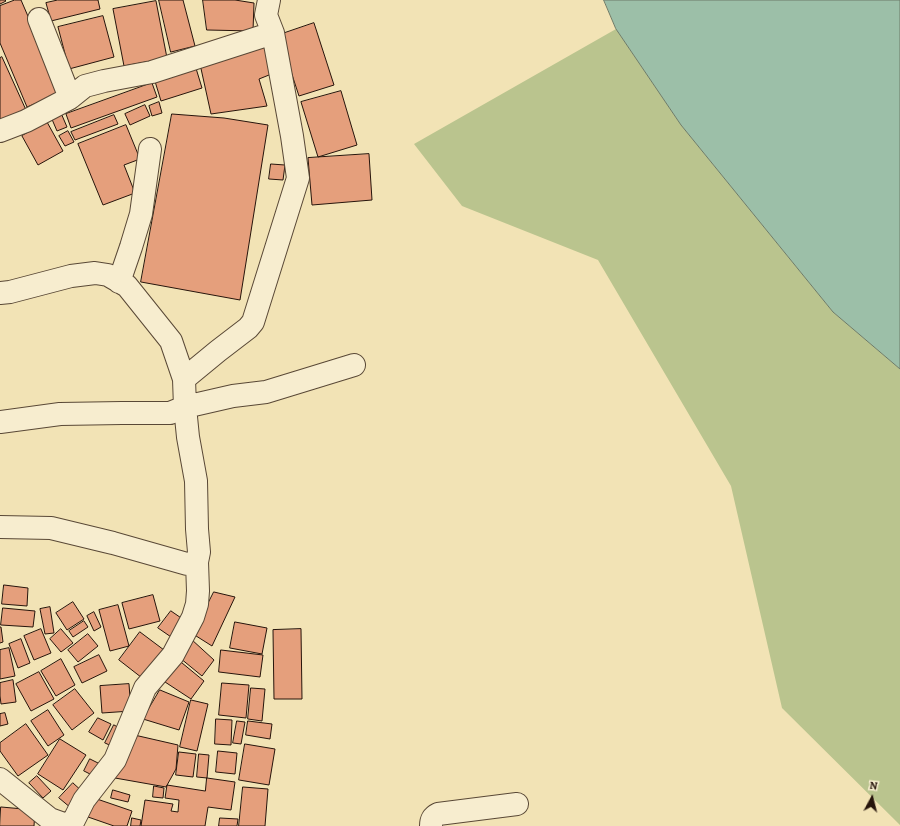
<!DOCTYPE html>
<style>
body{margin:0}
#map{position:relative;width:900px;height:826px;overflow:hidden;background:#f2e3b5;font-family:Alegreya,serif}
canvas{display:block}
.north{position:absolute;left:852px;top:778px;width:40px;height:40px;-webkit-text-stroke:3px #f7edcf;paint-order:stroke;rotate:7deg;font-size:11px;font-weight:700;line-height:16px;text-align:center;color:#26140b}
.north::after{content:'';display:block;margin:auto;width:14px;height:18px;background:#26140b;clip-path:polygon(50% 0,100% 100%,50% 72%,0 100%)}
</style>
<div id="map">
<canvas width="900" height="826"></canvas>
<div class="north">N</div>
</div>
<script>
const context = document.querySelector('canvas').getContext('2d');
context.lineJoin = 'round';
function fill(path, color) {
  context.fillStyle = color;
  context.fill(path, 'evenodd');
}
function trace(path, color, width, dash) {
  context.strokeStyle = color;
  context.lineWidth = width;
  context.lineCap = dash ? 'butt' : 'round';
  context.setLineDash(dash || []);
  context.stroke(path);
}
fill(new Path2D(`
 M 616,29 L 681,125 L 833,312 L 900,369 L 900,825 L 782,708 L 731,486 L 598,260 L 462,206 L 414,144 Z`), '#bac48e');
const water = new Path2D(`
 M 604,0 L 900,0 L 900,369 L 833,312 L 681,125 L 616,29 Z`);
fill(water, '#9cbfa8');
trace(water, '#6d7b69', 1);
const building = new Path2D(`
 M 0,0 L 5,0 L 6,1 L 0,4 Z
 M 15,0 L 21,0 L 61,93 L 27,107 L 0,43 L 0,6 Z
 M 58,0 L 98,0 L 100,9 L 51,21 L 46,3 Z
 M 159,0 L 183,0 L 195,46 L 171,52 Z
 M 203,0 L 235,0 L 254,3 L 253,31 L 207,30 Z
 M 156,1 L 167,58 L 124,66 L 113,9 Z
 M 103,16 L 114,57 L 69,69 L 58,27 Z
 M 314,23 L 334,85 L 299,96 L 279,35 Z
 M 266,39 L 274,73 L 259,79 L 267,106 L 211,114 L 200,64 Z
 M 2,57 L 26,110 L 0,121 L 0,58 Z
 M 195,65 L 202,88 L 161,101 L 154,78 Z
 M 152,83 L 157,97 L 71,128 L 66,114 Z
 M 341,91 L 357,145 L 318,157 L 301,102 Z
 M 159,102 L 162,113 L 152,116 L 149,106 Z
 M 145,105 L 150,116 L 130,125 L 125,114 Z
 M 61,113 L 67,127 L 57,131 L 51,117 Z
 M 172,114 L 224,118 L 268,125 L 240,300 L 141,282 Z
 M 114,115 L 118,124 L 75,140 L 71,132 Z
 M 47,122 L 63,151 L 38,165 L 22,136 Z
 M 126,125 L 140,159 L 124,165 L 135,193 L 103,205 L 78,144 Z
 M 68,131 L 74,142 L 65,146 L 59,136 Z
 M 369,154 L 372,200 L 312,205 L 308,158 Z
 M 271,164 L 285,165 L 283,180 L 269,179 Z
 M 4,585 L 28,588 L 27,606 L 2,604 Z
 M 214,592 L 235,597 L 212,646 L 193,634 Z
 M 153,595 L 160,621 L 129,629 L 122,603 Z
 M 73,602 L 84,619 L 67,630 L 56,613 Z
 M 118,605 L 129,646 L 110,651 L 99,610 Z
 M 50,607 L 54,633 L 45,634 L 40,609 Z
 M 3,608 L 35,611 L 33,627 L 1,625 Z
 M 171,611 L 187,622 L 174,639 L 158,628 Z
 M 94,612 L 101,627 L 94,631 L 87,616 Z
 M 84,621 L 88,627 L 73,637 L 69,631 Z
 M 235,622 L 267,628 L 262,654 L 230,648 Z
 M 0,627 L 1,627 L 3,642 L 0,643 Z
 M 41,629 L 51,653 L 34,660 L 24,636 Z
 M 61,629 L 73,643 L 61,652 L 50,639 Z
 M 301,629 L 302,699 L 274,699 L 273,630 Z
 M 140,632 L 168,653 L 146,681 L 119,660 Z
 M 88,634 L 98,646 L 78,662 L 68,650 Z
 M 21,639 L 30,663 L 18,668 L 9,644 Z
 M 191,639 L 214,660 L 202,676 L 180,658 Z
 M 9,648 L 15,676 L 0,679 L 0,650 Z
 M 221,650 L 263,655 L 260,677 L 219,672 Z
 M 99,655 L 107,671 L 82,683 L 74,667 Z
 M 176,658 L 204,681 L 191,699 L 162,680 Z
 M 61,659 L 75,685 L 56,696 L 41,671 Z
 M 39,672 L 54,699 L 31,711 L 16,684 Z
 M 13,680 L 16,702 L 1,704 L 0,696 L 0,683 Z
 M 222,683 L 249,685 L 246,718 L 219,715 Z
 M 129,684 L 131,711 L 102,713 L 100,686 Z
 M 251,688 L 265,689 L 262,721 L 248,719 Z
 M 75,689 L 94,713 L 72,730 L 53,705 Z
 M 160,690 L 189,702 L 179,730 L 143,719 Z
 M 191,700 L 208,704 L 197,751 L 180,747 Z
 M 48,710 L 64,735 L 48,746 L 31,721 Z
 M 5,713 L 8,724 L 0,726 L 0,714 Z
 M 98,718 L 111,724 L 103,740 L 89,732 Z
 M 216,719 L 232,720 L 231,745 L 215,744 Z
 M 237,721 L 245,722 L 241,744 L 233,743 Z
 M 248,721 L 272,724 L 270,739 L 246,735 Z
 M 26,724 L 48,755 L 18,776 L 0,751 L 0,743 Z
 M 114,725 L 125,731 L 116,748 L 105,743 Z
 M 130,734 L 178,745 L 176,769 L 166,787 L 115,778 Z
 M 60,739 L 86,755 L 63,790 L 38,774 Z
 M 245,744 L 275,749 L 269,785 L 239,780 Z
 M 218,751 L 237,753 L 235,774 L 216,772 Z
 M 179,752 L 196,754 L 193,777 L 176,775 Z
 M 199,754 L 209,755 L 207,778 L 197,777 Z
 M 90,759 L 100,764 L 94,776 L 84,771 Z
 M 37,776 L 51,791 L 43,798 L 29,783 Z
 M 207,778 L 235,782 L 231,810 L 208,807 L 205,826 L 141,826 L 145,800 L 173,804 L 171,811 L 178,812 L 179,800 L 165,798 L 167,785 L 205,791 Z
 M 73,783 L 84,793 L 71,808 L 59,798 Z
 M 154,786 L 164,788 L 163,798 L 153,797 Z
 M 243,787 L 268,789 L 265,826 L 239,826 Z
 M 113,790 L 130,795 L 128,802 L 111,798 Z
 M 94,798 L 132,811 L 127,826 L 114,826 L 88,817 Z
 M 1,807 L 35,810 L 34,826 L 0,826 Z
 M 132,818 L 141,820 L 140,826 L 131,826 Z
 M 220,818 L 238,819 L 237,826 L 219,826 Z`);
fill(building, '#e59f7c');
trace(building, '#26140b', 1);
const minor = new Path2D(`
 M 39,19 L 70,98
 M 0,131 L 26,121 L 70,98 L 85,86 L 104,81 L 152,72 L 273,33
 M 119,282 L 131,247 L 141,214 L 150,149
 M 0,293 L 10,292 L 71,276 L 95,273 L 108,275 L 127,286 L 171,341 L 184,379 L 185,407 L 188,437 L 196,481 L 197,529 L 199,552 L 197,562 L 198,591 L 197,604 L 193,617 L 173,655 L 145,688 L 115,760 L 84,800 L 74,820 L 67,824 L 64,824 L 50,819 L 0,779
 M 184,379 L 218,351 L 248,328 L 253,322 L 298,178 L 292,136 L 273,33 L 266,15 L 269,0
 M 0,422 L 60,414 L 122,413 L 170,413 L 185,407 L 233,396 L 266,392 L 354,365
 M 0,527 L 51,528 L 113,543 L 187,564 L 197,562
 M 431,826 C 431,820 432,817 438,814 L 517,804`);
trace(minor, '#594836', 24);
trace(minor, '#f7edcf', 22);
</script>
